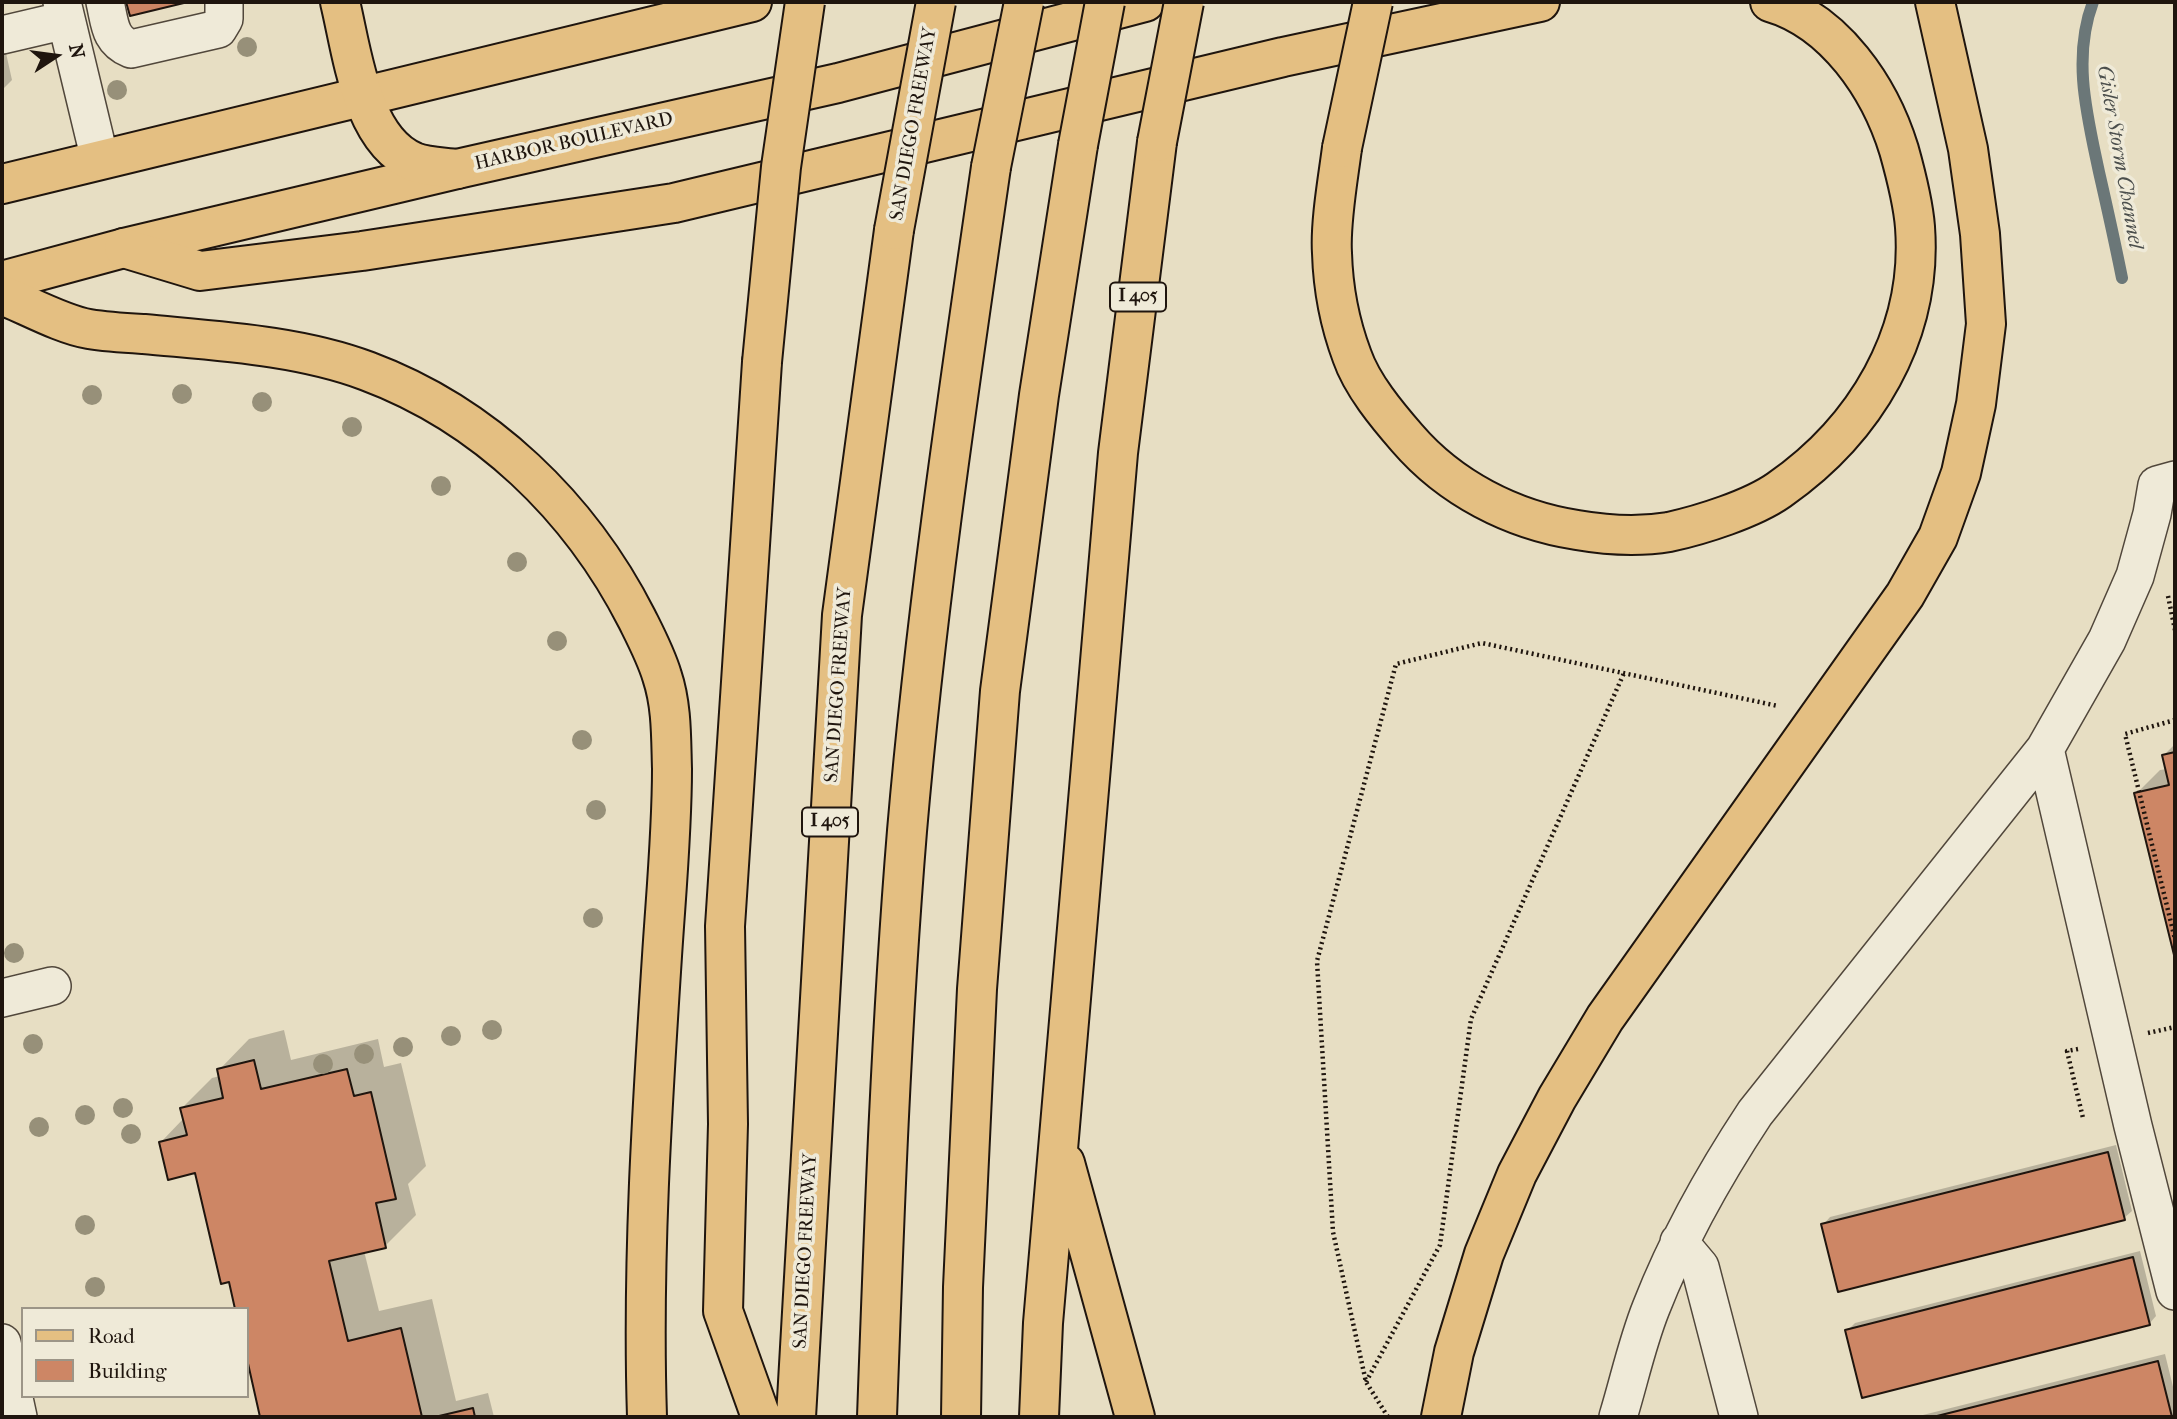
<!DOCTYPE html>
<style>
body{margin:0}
#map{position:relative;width:2177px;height:1419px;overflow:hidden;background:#e7dec3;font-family:"IM FELL French Canon",serif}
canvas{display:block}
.frame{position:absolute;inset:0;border:4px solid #1f150e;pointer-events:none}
.legend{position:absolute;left:21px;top:1307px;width:228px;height:91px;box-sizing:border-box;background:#efead8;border:2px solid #9c9587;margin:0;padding:9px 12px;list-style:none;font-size:21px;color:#1f150e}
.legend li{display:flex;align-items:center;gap:14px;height:35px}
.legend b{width:35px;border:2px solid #9c9587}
.north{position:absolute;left:21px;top:21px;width:70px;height:70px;-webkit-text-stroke:5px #efead8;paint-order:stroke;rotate:77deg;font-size:19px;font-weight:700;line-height:28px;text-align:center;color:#1f150e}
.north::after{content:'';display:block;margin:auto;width:24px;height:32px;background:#1f150e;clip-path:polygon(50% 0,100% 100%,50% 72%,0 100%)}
</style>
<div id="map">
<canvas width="2177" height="1419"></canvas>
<div class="frame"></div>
<ul class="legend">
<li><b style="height:9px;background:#e4bf82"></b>Road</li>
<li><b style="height:19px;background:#cd8665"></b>Building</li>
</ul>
<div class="north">N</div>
</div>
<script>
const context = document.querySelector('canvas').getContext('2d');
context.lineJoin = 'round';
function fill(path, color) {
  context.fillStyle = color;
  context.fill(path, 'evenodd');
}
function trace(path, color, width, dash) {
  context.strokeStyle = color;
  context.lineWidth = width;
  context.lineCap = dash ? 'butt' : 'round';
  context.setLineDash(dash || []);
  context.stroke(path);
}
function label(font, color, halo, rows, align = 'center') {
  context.font = font + ' "IM FELL French Canon",serif';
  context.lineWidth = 7;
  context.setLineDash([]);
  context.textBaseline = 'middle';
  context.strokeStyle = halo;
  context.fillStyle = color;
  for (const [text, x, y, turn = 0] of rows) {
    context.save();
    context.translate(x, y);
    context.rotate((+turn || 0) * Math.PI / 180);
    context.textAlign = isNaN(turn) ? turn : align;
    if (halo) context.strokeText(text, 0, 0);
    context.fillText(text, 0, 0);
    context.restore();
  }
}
fill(new Path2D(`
 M 2,35 L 12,80 L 2,90 Z
 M 2175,744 L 2175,951 L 2136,794 L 2160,770 L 2167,769 L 2164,755 Z
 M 284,1030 L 291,1060 L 378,1039 L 384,1067 L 401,1063 L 426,1166 L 408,1184 L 416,1215 L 385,1246 L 364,1251 L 379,1311 L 432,1299 L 456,1401 L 488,1393 L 494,1417 L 262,1417 L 247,1351 L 247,1309 L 230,1280 L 196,1171 L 161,1142 L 184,1118 L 182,1108 L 212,1078 L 220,1076 L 219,1070 L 249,1039 Z
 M 2116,1145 L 2132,1211 L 2124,1218 L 1823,1225 L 1830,1217 Z
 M 2140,1251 L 2156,1316 L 2149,1324 L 1847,1331 L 1855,1323 Z
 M 2165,1354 L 2175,1395 L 2175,1417 L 1915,1417 Z`), '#0003');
trace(new Path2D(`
 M 2093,2 C 2072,58 2087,115 2099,172 C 2107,207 2115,243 2122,278`), '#6b7778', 12);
const building = new Path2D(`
 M 126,2 L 188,2 L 130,16 Z
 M 2175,752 L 2175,959 L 2134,793 L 2169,785 L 2162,755 Z
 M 254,1060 L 261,1089 L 347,1069 L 354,1096 L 371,1092 L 396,1199 L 376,1203 L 386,1248 L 329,1261 L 348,1341 L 401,1328 L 422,1417 L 260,1417 L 247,1359 L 247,1309 L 235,1309 L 229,1282 L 221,1284 L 195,1173 L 168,1180 L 159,1142 L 187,1135 L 180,1108 L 223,1098 L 217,1069 Z
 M 2108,1152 L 2125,1220 L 1838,1292 L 1821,1224 Z
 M 2133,1257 L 2150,1325 L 1862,1398 L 1845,1330 Z
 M 2158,1361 L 2172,1417 L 1933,1417 Z
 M 473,1408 L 475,1417 L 439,1417 L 439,1416 Z`);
fill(building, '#cd8665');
trace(building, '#1f150e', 2);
const minor = new Path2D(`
 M 62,2 L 100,160
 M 105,2 C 110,23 109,40 131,49 L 218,29 L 224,19 L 224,2
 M 2,35 L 66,20
 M 2045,749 L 2133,1126 L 2175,1291
 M 2,998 L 52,986
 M 1679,1242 L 1700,1267 L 1739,1417
 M 2,1343 L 18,1417
 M 1618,1417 C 1629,1381 1637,1343 1651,1308 C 1678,1239 1714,1175 1755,1113 L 2045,749 L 2107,640 L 2135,576 L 2152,514 L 2157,485 L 2175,480`);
const major = new Path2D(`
 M 2,184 L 752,2
 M 2,281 L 124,248 L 457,169 L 838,83 L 1145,2`);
const highway = new Path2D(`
 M 340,2 C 352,51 361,140 414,162 C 427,167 443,167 457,169
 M 1342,148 C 1338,179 1330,223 1332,253 C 1333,287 1340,324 1352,356 C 1362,385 1387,415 1407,438 C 1450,488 1512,520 1577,530 C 1606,535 1639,537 1669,532 C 1701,525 1752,509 1779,490 C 1865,430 1923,335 1915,227 C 1913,201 1906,175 1899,150 C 1880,88 1835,21 1770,2
 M 124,248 L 200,271 L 362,251 L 674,203 L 1283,57 L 1540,2
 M 2,295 C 27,305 63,325 89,329 C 107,332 126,333 144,334 C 216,341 298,345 367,371 C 485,415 580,507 637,619 C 646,637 656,656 662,676 C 672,706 671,738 672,769 C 672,831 666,894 662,956 C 652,1110 642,1263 647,1417
 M 1065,1163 L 1135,1417
 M 761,1417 L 723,1311 L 728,1124 L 725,926 L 762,362
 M 796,1417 L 842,615 L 894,230
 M 877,1417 C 884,1222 891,1026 907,831 C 926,609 959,388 991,167
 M 961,1417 L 963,1287 L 977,989 L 1000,691 L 1039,395 L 1078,145
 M 1039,1417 L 1043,1323 L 1118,453 L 1157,142
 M 1441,1417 L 1454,1352 L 1484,1254 L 1517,1174 L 1557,1098 L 1605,1018 L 1905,595 L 1938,537 L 1961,473 L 1976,404 L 1986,324 L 1980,234 L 1968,149 L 1935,2`);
trace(minor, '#51473b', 40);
trace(major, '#1f150e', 42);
trace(highway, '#1f150e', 42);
trace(new Path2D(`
 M 2168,596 L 2175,630
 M 2175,720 L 2125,734 L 2175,939
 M 2148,1033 L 2175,1027
 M 2078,1049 L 2067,1051 L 2083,1118
 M 1366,1382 L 1440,1245 L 1471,1019 L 1624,673
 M 1388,1417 L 1366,1382 L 1333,1232 L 1317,961 L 1396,664 L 1482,643 L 1778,706`), '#1f150e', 4.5, [2, 3.5]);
trace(minor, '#efead8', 37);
trace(major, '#e4bf82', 38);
trace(highway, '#e4bf82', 38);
const highwayBridge = new Path2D(`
 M 1157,142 L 1184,2
 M 1078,145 L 1105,2
 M 1342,148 L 1373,2
 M 991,167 L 1024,2
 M 894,230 L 936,2
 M 762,362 L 781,167 L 805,2`);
trace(highwayBridge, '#1f150e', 42, []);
trace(highwayBridge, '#e4bf82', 38);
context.fillStyle = '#979079';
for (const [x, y] of [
 [247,47],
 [117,90],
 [182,394],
 [92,395],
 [262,402],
 [352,427],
 [441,486],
 [517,562],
 [557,641],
 [582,740],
 [596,810],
 [593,918],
 [14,953],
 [492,1030],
 [451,1036],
 [33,1044],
 [403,1047],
 [364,1054],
 [323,1064],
 [123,1108],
 [85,1115],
 [39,1127],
 [131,1134],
 [85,1225],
 [95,1287]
]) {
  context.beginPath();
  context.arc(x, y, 10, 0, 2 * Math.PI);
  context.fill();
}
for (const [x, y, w] of [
 [1138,297,56],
 [830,822,56]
]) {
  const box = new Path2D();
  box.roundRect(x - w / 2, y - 14.5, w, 29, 5);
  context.fillStyle = '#efead8';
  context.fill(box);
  trace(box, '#1f150e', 2);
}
label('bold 18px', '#1f150e', null, [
 ["I 405",1138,297],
 ["I 405",830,822]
]);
label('19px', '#1f150e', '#efead8', [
 ["SAN DIEGO FREEWAY",914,124,-80],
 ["HARBOR BOULEVARD",574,142,-13],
 ["SAN DIEGO FREEWAY",839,685,-86],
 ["SAN DIEGO FREEWAY",806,1251,-87]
]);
label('italic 21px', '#4b4e4c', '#efead8', [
 ["Gisler Storm Channel",2119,157,80]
]);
</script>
